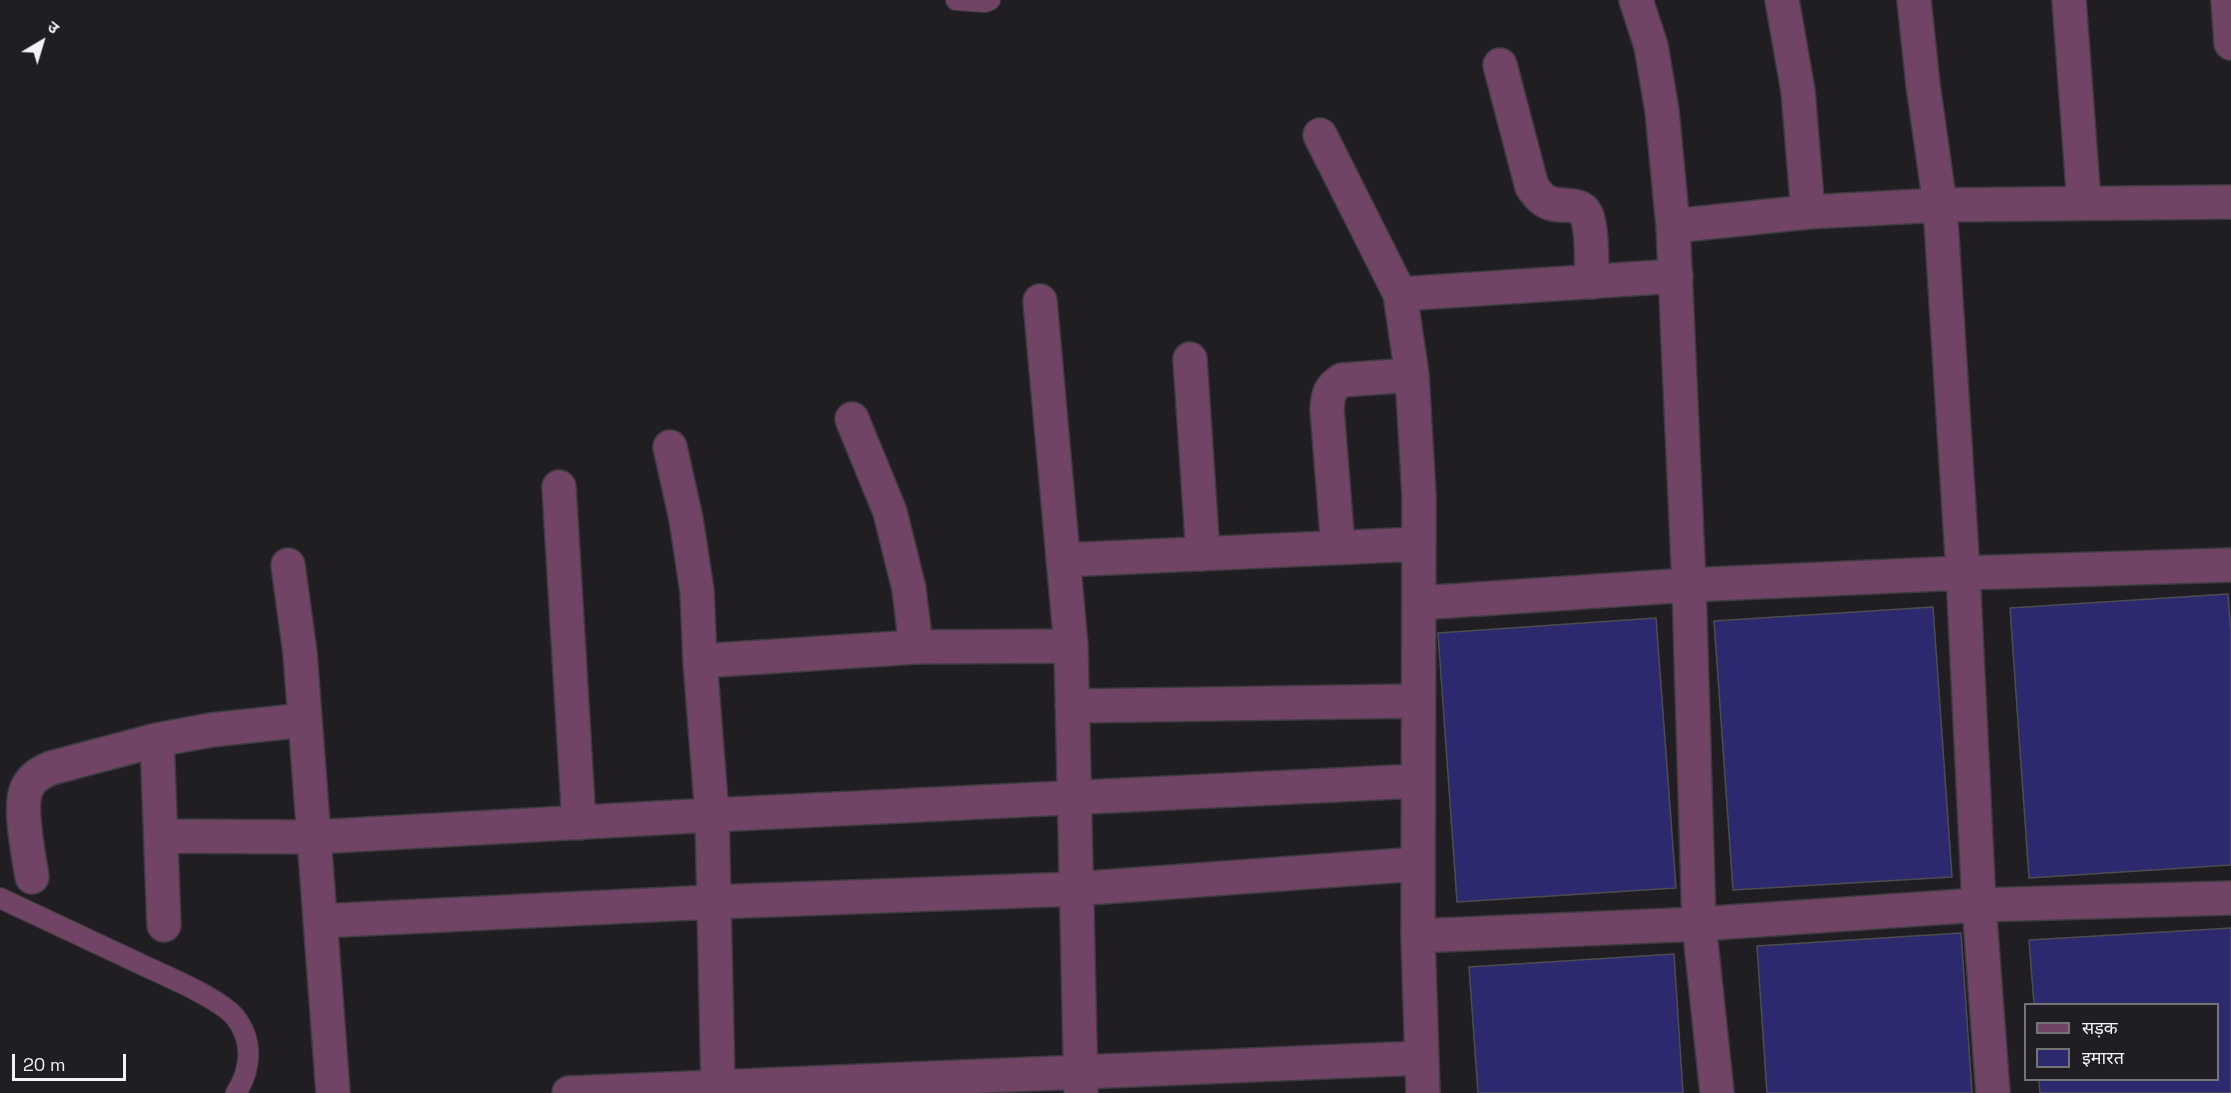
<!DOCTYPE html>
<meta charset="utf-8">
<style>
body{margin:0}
#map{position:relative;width:2231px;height:1093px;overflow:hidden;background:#201e22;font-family:"Space Grotesk","Noto Sans Devanagari",sans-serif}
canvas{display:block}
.legend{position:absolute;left:2024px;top:1003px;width:195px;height:78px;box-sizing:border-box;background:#201e22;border:2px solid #747376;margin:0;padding:8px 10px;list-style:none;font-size:18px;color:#f3f2f5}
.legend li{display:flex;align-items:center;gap:12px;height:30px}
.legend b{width:30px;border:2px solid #747376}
.north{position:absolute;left:12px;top:12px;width:60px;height:60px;-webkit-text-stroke:4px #201e22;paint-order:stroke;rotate:38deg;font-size:16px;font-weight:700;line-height:24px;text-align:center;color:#f3f2f5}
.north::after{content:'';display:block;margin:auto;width:21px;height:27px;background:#f3f2f5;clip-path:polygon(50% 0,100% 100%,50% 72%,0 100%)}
.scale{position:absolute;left:12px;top:1054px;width:114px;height:27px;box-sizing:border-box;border:3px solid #f3f2f5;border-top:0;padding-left:8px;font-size:18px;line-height:21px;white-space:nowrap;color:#f3f2f5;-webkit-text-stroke:4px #201e22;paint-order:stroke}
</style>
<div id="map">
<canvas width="2231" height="1093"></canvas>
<ul class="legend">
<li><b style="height:8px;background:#714365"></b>सड़क</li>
<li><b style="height:16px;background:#2c296e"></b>इमारत</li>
</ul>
<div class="north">उ</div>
<div class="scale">20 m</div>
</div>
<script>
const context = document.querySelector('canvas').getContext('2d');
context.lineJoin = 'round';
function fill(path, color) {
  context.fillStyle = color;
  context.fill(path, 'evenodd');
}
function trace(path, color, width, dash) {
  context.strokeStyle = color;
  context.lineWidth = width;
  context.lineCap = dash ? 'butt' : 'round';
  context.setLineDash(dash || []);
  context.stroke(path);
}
const building = new Path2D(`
 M 2228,594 L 2231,632 L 2231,865 L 2029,878 L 2010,608 Z
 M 1933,607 L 1952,877 L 1733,890 L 1714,621 Z
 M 1656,618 L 1676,888 L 1457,902 L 1438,633 Z
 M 2231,928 L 2231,1093 L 2040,1093 L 2039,1080 L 2218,1080 L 2218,1004 L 2034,1004 L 2029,940 Z
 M 1961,933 L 1972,1093 L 1767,1093 L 1757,946 Z
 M 1674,954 L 1683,1093 L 1478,1093 L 1469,967 Z`);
fill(building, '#2c296e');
trace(building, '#4d4d51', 1.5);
const service = new Path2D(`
 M 956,0 L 985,2 L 990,0
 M 0,898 C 50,921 99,945 149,968 C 171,978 220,999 235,1017 C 254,1041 251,1070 236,1093`);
const minor = new Path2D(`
 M 1636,0 L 1651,46 L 1662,111 L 1673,226 L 1689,585 L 1699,924 L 1717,1093
 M 1782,0 L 1798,91 L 1808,212
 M 1914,0 L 1923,85 L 1940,205 L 1963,573 L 1979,905 L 1993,1093
 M 2069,0 L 2084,203
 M 2228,0 L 2231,43
 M 1500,65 L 1532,187 C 1538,195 1543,202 1553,204 C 1567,207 1584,201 1588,220 C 1593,238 1591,263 1592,282
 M 1320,135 L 1400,294
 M 1673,226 L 1808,212 L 1940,205 L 2231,202
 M 1040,301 L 1071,646 L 1081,1093
 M 1190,359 L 1203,554
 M 852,419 L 890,512 L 909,589 L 916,647
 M 670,447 L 686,519 L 697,591 L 700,661 L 712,815 L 718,1087 L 1422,1058
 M 559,487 L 579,823
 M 1338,547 L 1327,409 C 1328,395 1329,388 1342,380 L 1412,375
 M 1063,560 L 1419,544
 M 1419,603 L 1689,585 L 1963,573 L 2231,565
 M 700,661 L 916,647 L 1071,646
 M 1072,706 L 1418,701
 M 157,740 L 164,925
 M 161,836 L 314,837 L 300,653 L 288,565
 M 32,877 C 29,856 18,806 27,788 C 32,777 41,772 51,768 L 157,740 L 211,730 L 305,720
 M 320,921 L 713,902 L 1075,889 L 1418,864
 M 1418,936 L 1699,924 L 1979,905 L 2231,898
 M 333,1093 L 314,837 L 712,815 L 1418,781
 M 569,1093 L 718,1087 L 718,1093
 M 1423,1093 L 1418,936 L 1419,496 L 1412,375 L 1400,294 L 1676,276`);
trace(service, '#3e3c40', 22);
trace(minor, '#3e3c40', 36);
trace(service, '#714365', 20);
trace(minor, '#714365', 33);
</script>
